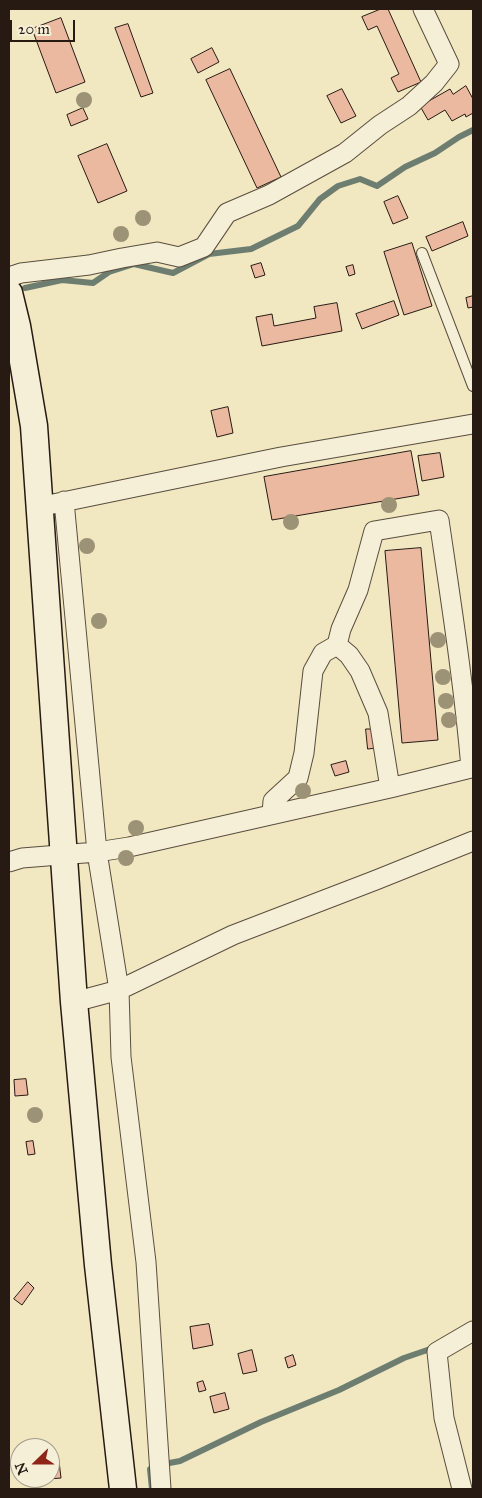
<!DOCTYPE html>
<style>
body{margin:0}
#map{position:relative;width:482px;height:1498px;overflow:hidden;background:#f1e7c1;font-family:"IM FELL Great Primer",serif}
canvas{display:block}
.frame{position:absolute;inset:0;border:10px solid #271a13;pointer-events:none}
.north{position:absolute;left:10px;top:1438px;width:50px;height:50px;box-sizing:border-box;background:#f6efd7;border:1px solid #a39a89;border-radius:50%;rotate:248deg;font-size:14px;font-weight:700;line-height:20px;text-align:center;color:#271a13}
.north::after{content:'';display:block;margin:auto;width:18px;height:22px;background:#8f2418;clip-path:polygon(50% 0,100% 100%,50% 72%,0 100%)}
.scale{position:absolute;left:10px;top:20px;width:65px;height:22px;box-sizing:border-box;border:2px solid #271a13;border-top:0;padding-left:6px;font-size:15px;line-height:18px;white-space:nowrap;color:#271a13;-webkit-text-stroke:4px #f6efd7;paint-order:stroke}
</style>
<div id="map">
<canvas width="482" height="1498"></canvas>
<div class="frame"></div>
<div class="north">N</div>
<div class="scale">20 m</div>
</div>
<script>
const context = document.querySelector('canvas').getContext('2d');
context.lineJoin = 'round';
function trace(path, color, width, dash) {
  context.strokeStyle = color;
  context.lineWidth = width;
  context.lineCap = dash ? 'butt' : 'round';
  context.setLineDash(dash || []);
  context.stroke(path);
}
function fill(path, color) {
  context.fillStyle = color;
  context.fill(path, 'evenodd');
}
trace(new Path2D(`
 M 25,288 L 62,280 L 93,283 L 109,272 L 134,264 L 173,273 L 209,254 L 251,249 L 298,226 L 320,199 L 338,186 L 360,179 L 377,186 L 405,167 L 435,153 L 459,137 L 473,130
 M 152,1489 L 150,1469 L 159,1465 L 180,1461 L 261,1422 L 339,1390 L 404,1358 L 436,1347`), '#6d7e71', 6);
const building = new Path2D(`
 M 381,9 L 388,9 L 421,82 L 398,92 L 391,78 L 399,74 L 377,26 L 368,30 L 362,17 Z
 M 61,18 L 85,82 L 56,93 L 32,29 Z
 M 128,24 L 153,93 L 141,97 L 115,28 Z
 M 212,48 L 219,62 L 198,73 L 191,59 Z
 M 230,69 L 281,177 L 257,188 L 206,80 Z
 M 466,86 L 473,99 L 473,113 L 466,117 L 465,114 L 452,121 L 445,110 L 428,120 L 420,106 L 450,89 L 453,94 Z
 M 342,89 L 356,116 L 341,123 L 327,96 Z
 M 83,108 L 88,119 L 71,126 L 67,115 Z
 M 107,144 L 127,191 L 98,203 L 78,156 Z
 M 398,196 L 408,218 L 393,224 L 384,202 Z
 M 463,222 L 468,236 L 432,251 L 426,237 Z
 M 412,243 L 432,306 L 404,315 L 384,252 Z
 M 261,263 L 265,275 L 255,278 L 251,266 Z
 M 353,265 L 355,274 L 349,276 L 346,267 Z
 M 473,296 L 473,307 L 468,308 L 466,298 Z
 M 394,301 L 399,315 L 362,329 L 356,314 Z
 M 337,303 L 342,331 L 262,346 L 256,317 L 272,314 L 274,326 L 316,318 L 314,307 Z
 M 228,407 L 233,433 L 217,437 L 211,411 Z
 M 411,451 L 419,495 L 272,520 L 264,477 Z
 M 440,453 L 444,477 L 422,481 L 418,456 Z
 M 421,548 L 438,740 L 402,743 L 385,551 Z
 M 366,729 L 374,729 L 376,748 L 368,749 Z
 M 346,761 L 349,772 L 335,776 L 331,765 Z
 M 26,1079 L 28,1095 L 15,1096 L 14,1080 Z
 M 33,1141 L 35,1154 L 28,1155 L 26,1142 Z
 M 28,1282 L 34,1288 L 22,1305 L 14,1299 Z
 M 209,1324 L 213,1345 L 193,1349 L 190,1327 Z
 M 252,1350 L 257,1371 L 243,1374 L 238,1354 Z
 M 293,1355 L 296,1365 L 288,1368 L 285,1358 Z
 M 203,1381 L 206,1390 L 199,1392 L 197,1383 Z
 M 225,1393 L 229,1409 L 214,1413 L 210,1397 Z
 M 59,1461 L 61,1478 L 49,1479 L 50,1462 Z`);
fill(building, '#eab99f');
trace(building, '#271a13', 1);
const service = new Path2D(`
 M 422,253 L 473,386`);
const minor = new Path2D(`
 M 9,277 L 21,273 L 89,265 L 122,258 L 157,252 L 179,257 L 204,247 L 227,213 L 269,195 L 345,153 L 380,125 L 409,106 L 434,83 L 449,64 L 423,9
 M 64,501 L 97,852 L 119,990 L 121,1057 L 146,1262 L 161,1489
 M 53,504 L 281,457 L 473,424
 M 337,645 L 341,629 L 358,590 L 374,531 L 439,520 C 451,602 464,685 471,768 L 390,788
 M 9,862 L 22,858 L 97,852 L 129,847 L 390,788 L 378,713 L 360,671 L 349,655 L 337,645 L 323,653 L 313,671 L 304,753 L 298,778 L 273,801 L 272,814
 M 74,1002 L 119,990 L 233,935 L 376,880 L 473,841
 M 462,1489 L 444,1418 L 437,1352 L 473,1331`);
const secondary = new Path2D(`
 M 9,293 L 17,326 L 34,426 L 74,1002 L 98,1265 L 123,1489`);
trace(service, '#5a4d3e', 12);
trace(minor, '#5a4d3e', 21);
trace(secondary, '#271a13', 29);
trace(service, '#f6efd7', 10);
trace(minor, '#f6efd7', 19);
trace(secondary, '#f6efd7', 26);
context.fillStyle = '#9c9276';
for (const [x, y] of [
 [84,100],
 [143,218],
 [121,234],
 [389,505],
 [291,522],
 [87,546],
 [99,621],
 [438,640],
 [443,677],
 [446,701],
 [449,720],
 [303,791],
 [136,828],
 [126,858],
 [35,1115]
]) {
  context.beginPath();
  context.arc(x, y, 8, 0, 2 * Math.PI);
  context.fill();
}
</script>
